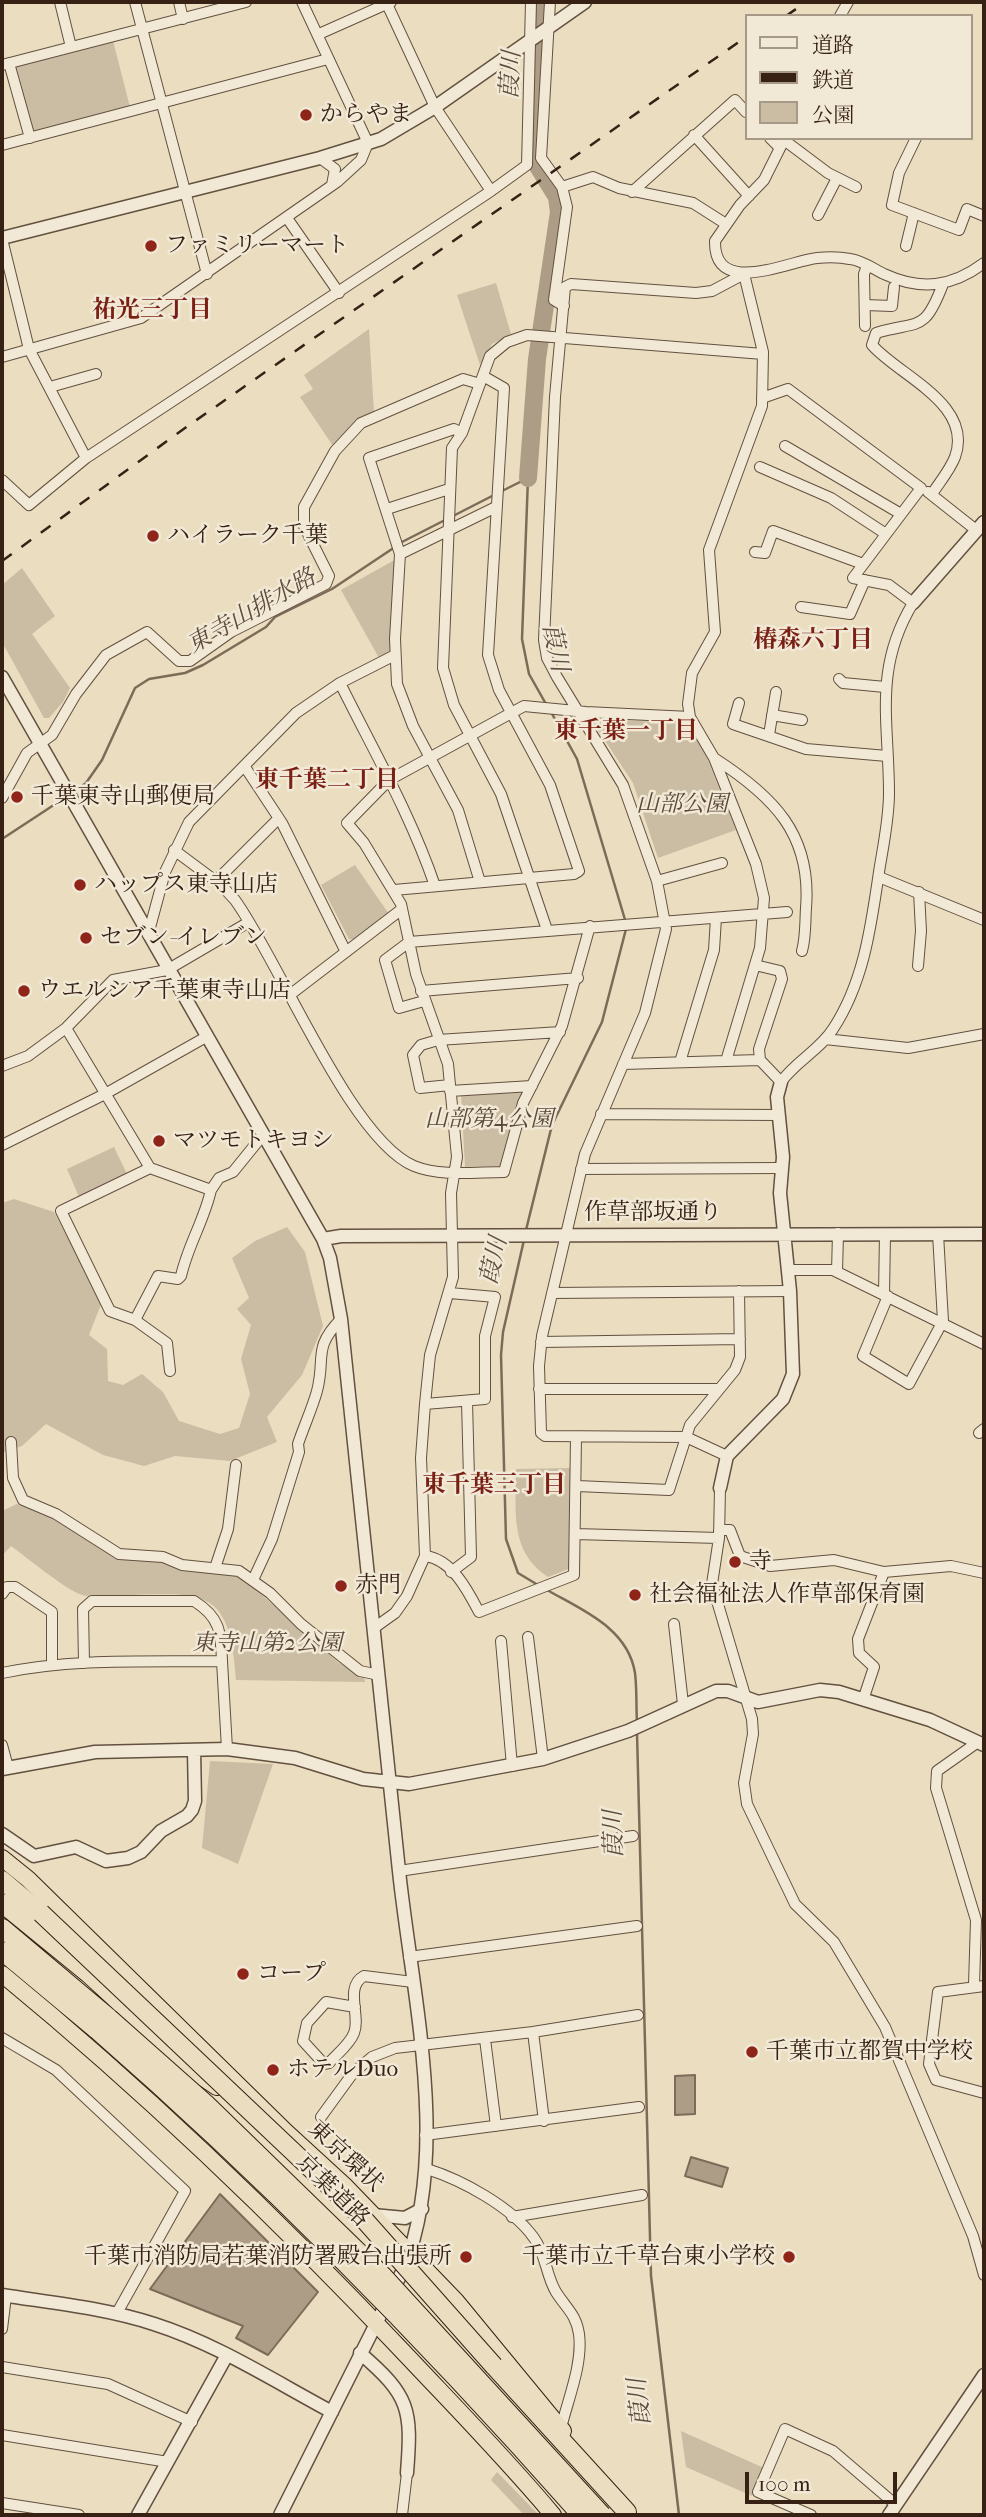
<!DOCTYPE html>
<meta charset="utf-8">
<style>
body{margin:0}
#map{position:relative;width:986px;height:2517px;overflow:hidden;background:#eaddc0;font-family:"IM FELL French Canon","Noto Serif JP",serif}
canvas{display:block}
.frame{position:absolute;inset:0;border:4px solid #362114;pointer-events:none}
.legend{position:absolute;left:745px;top:14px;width:228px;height:126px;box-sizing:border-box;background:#f1e9d6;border:2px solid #a69988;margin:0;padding:9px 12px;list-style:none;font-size:21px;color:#362114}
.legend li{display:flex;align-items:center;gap:14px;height:35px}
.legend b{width:35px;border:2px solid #a69988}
.scale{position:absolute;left:745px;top:2472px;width:152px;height:32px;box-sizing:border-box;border:4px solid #362114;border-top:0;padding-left:9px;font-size:21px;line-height:24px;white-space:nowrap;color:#362114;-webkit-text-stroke:5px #f1e9d6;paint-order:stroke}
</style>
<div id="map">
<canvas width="986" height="2517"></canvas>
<div class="frame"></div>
<ul class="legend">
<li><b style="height:9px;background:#f1e9d6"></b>道路</li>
<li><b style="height:9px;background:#362114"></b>鉄道</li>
<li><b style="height:19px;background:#cbbda3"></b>公園</li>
</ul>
<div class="scale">100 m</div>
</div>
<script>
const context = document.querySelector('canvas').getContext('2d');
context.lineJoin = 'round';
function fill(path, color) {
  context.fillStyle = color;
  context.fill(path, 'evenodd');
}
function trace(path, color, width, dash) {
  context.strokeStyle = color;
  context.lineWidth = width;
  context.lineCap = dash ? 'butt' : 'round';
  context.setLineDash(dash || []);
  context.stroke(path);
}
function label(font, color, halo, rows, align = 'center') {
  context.font = font + ' "IM FELL French Canon","Noto Serif JP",serif';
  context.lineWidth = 5;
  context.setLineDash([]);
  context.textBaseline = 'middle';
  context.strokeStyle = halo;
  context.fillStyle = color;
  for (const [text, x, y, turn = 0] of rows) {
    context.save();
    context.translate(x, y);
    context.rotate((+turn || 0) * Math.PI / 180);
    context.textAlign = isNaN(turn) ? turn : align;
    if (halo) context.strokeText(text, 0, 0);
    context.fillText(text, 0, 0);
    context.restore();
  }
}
fill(new Path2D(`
 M 113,41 L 130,107 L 33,132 L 14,66 Z
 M 496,283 L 511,334 L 492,344 L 480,365 L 457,295 Z
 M 369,329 L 374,413 L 357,420 L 333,446 L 300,397 L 313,389 L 304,375 Z
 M 398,558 L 392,652 L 379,658 L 341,590 Z
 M 22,568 L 55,616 L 32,634 L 70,688 L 63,702 L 49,718 L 44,718 L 2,642 L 2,585 Z
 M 590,718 L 688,724 L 706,755 L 736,830 L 658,858 L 633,783 Z
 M 355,865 L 389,914 L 355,940 L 349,939 L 321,885 Z
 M 521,1090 L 524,1095 L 502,1166 L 465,1167 L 461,1094 Z
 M 114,1147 L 127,1174 L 79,1197 L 67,1169 Z
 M 14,1199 L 54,1212 L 102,1302 L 89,1335 L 107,1349 L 108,1381 L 123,1385 L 142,1374 L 163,1392 L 179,1421 L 220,1434 L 239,1428 L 250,1394 L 241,1359 L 251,1325 L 237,1309 L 249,1298 L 232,1258 L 255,1241 L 287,1227 L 305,1252 L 323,1326 L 302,1375 L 267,1417 L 277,1442 L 230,1461 L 175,1456 L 144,1466 L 103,1455 L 46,1424 L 22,1446 L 2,1453 L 2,1203 Z
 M 570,1468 L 571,1568 L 548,1577 C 509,1552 516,1510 516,1469 Z
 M 19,1503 L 43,1512 L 92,1543 L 125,1559 L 158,1560 L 182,1571 L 238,1574 L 339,1663 L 364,1676 L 365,1682 L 236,1680 C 230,1583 201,1594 119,1595 C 109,1595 92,1598 82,1595 C 63,1588 29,1559 11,1546 L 2,1556 L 2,1511 Z
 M 210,1761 L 273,1764 L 238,1864 L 202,1848 Z
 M 681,2431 L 764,2468 L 752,2496 L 686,2467 Z
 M 497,2472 L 539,2515 L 524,2515 L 491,2480 Z`), '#cbbda3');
const water = new Path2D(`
 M 695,2075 L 695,2114 L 675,2115 L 675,2076 Z
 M 691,2157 L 728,2168 L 722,2187 L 685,2176 Z
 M 220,2194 L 318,2292 L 268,2355 L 236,2338 L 243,2326 L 150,2289 Z`);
fill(water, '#ad9d86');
trace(water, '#7d6b58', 2);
trace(new Path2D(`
 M 500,492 L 528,478 L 522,639 L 529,674 L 546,704
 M 453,516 L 494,495
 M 400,543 L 447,519
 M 551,712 L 577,759 L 626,923
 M 72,793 L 86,783 L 102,760 L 135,688 L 149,679 L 185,673 L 203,665 L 266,627 L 275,617 L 332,589 L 395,547
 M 2,839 L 66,797
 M 526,1230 L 552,1125 L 602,1022 L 626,929
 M 524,1240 L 503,1332 L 501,1355 L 506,1539 L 518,1573 L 538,1585
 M 547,1590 C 582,1610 628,1628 635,1673 C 637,1689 636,1706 637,1722
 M 637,1733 L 651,2276 L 679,2515`), '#7d6b58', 2.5);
trace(new Path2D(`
 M 528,478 L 537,359 L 559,212 L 557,197 L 531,155 L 540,2`), '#ad9d86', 18);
const minor = new Path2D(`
 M 60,2 L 71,47
 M 135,2 L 207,274
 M 179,2 L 183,19
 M 386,2 L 435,107 L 491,191 L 527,165 L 531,2
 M 550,2 L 541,158 L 562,187 L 593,177 L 619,188 L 693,203 L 726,224
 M 840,16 L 848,2
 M 319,34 L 391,2
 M 9,63 L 30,138
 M 2,65 L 246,2
 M 694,135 L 749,196
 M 770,138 L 780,148
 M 785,138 L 764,180 L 740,205 L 715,241 C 714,298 789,261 817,258 C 827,257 840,257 850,259 C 861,260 874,269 884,274 C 921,291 952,287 984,263
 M 916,138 L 899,173 L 892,205 L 959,230 L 967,209 L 984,216
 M 784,140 L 828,173 L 856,187
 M 2,145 L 328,59
 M 320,158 L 335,169 L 332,185
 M 562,187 L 567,207 L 554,300 L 564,306
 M 632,192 L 735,100 L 746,112
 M 818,215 L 837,178
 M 287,218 L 339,293
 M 2,239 L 29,349 L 86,458 L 29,505 L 2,480
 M 906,246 L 914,213
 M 865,305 L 892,306 L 894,287
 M 865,326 L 864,274 L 867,266
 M 2,357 L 141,318 L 337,182 L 361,160 L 368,143 L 302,2
 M 50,387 L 96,374
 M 462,433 L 454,429 L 369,458 L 400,554 L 395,639 L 397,684 L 413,726 L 458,810 L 480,882
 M 785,446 L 901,514
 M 86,458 L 491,191
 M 760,467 L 831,498 L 886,534
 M 928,492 L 976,530
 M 932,494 C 939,483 950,470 955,457 C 974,404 899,376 872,345 L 876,333 C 919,320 924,334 943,284
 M 387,509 L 449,489
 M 755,552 L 765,553 L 773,531 L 863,564
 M 400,554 L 496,507
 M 801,607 L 850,614 L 865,580
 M 839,679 L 843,683 L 885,687
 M 340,683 C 374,752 410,813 435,886
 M 739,703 L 733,724 L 806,749 L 887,756
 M 772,715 L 802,720
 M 769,735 L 776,692
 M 714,758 C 773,796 812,834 806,908 C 805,923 806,936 802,951
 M 245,767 L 282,823 L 346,952
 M 2,798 L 27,753 L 52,735 L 76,694 L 106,655 L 147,632 L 179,661 L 190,661 L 231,632 L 326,584 L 329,576 L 304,526 L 304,507 L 335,451 L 361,423 L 463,379 L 480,384
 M 174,850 L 221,885 L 235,900 C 280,962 350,1139 414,1166 C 441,1177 476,1172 504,1172 L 523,1103 L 562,1026 L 590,926
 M 879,877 L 984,920
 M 216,881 L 278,819
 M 657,881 L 722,863
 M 394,890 L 574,874 L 579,871 L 550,785 L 499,690 L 488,655 L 504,388 L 483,376
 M 547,930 L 501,794 L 454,705 L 443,668 L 452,448 L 462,433 L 490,356 L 507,342 L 527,335 L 763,354
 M 148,935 L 165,872 L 189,822 L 296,713 L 340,683 L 395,655
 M 755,965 L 780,971 L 782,979 L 759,1049 L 760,1060 L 781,1082 C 796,1061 820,1050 833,1029 C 864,982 871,926 879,872 C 883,846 889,820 889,793 C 889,722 873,669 913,603 L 889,585 L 853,578 L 921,488 L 788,389 L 762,398
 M 918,966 L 921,931 L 919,892
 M 421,991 L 578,978
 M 291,994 L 402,909
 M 424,1001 L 399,1008 L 385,960 L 409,942 L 787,912
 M 66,1028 L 150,1168 L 211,1190 L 219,1178 L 233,1172 L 263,1135
 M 825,1039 L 908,1048 L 984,1034
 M 726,1061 L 760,948 L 764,898 L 756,864 L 714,758 L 690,717 L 688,704 L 692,673 L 715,632 L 709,550 L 762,406 L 763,352 L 744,274 L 712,291 L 696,293 L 571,284 L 565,287 L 555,397 L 544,640 L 547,658 L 557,677 L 623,785 L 657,881 L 666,929 L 645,1013 L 585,1154 L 542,1336 L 539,1366 L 541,1433 L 545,1436 L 686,1437 L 727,1456
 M 680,1062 L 714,950 L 716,918
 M 623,1064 L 760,1060
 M 2,1066 L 28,1056 L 66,1028 L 113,980 L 167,970 L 249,922
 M 450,1085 L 420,1088 L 413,1055 L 421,1045 L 438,1040 L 560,1032
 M 450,1091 L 532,1086
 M 601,1114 L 778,1115
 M 2,1145 L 105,1094 L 206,1037
 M 150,1168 L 61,1211 L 110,1311 L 135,1320 L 167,1343 L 170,1371
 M 581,1169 L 781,1168
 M 788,1270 L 833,1270 L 984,1344
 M 837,1272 L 838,1233
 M 552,1293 L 790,1291
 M 884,1294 L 885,1234
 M 888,1296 L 863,1356 L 909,1384 L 943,1321 L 938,1234
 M 135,1320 L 158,1276 L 178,1279 L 181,1276 C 188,1245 204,1221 211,1190
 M 541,1342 L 740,1339
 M 539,1389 L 719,1389
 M 425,1404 L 485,1399 L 485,1336 L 495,1297 L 450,1293
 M 979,1433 L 984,1429
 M 11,1442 L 13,1478 L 23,1500 L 56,1514 L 119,1554 L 163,1557 L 182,1565 L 239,1571 L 270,1593 L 301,1624 L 360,1671 L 379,1675
 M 577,1486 L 669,1490 L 690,1425 L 735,1370 L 740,1357 L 739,1291
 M 720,1488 L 719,1538 L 712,1584 L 752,1719 L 753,1734 L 744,1783 L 747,1804 L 795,1904 L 834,1942 L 885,2027 L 973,2236 L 984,2275
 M 719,1530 L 730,1530 L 740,1556 L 770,1566 L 834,1560 L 884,1572 L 951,1566 L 984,1573
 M 575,1534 L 719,1538
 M 425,1556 C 452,1559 468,1591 479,1612 L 574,1575 L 576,1437
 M 215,1568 L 228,1529 L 236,1465
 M 451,1572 L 471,1557 L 467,1401
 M 253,1580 L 272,1539 L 299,1452 L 298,1444 C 304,1426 312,1409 317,1391 C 326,1357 312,1349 341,1319
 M 2,1594 L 7,1587 L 15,1587 L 52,1612 L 52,1665
 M 674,1624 L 683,1704
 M 374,1628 L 395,1613 L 407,1596 L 425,1556 L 421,1458 L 425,1404 L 430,1355 L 453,1277 L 451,1193 L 457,1157 L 448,1064 L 416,974 L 401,904 L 364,843 L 347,823 L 389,780 L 524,706 L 586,712 L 690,717
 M 528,1637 L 543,1759
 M 501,1641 L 512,1766
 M 84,1663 L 83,1609 L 92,1601 L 194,1601 C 220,1617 221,1632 222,1661
 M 2,1673 C 74,1658 149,1662 222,1661 L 227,1749
 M 863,1700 L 874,1667 L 859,1653 L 858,1639 L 884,1572
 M 2,1745 L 8,1767
 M 399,1871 L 633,1836
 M 409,1957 L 637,1926
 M 974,1985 L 976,1920 L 936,1788 L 937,1771 L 978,1742
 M 984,1986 L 938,1992 L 929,2064 L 936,2080 L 984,2093
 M 355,2007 L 326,2002 L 307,2023 L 303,2041 L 324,2064 L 329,2063 C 337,2054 350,2044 354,2033 C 361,2016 344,1987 364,1976 L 413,1982
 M 533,2032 L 544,2121
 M 2,2038 L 56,2070 L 185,2191 L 117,2313
 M 485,2039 L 496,2126
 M 321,2117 L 353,2073 L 372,2057 L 395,2048 L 533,2032 L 638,2015
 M 425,2135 L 639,2107
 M 427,2169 C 462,2180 512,2207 534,2238 C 546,2254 546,2276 556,2292 C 566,2308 576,2314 579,2334 C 583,2364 568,2399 561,2428
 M 512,2217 L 642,2195
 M 2,2329 L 6,2296
 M 2,2367 L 108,2384 L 192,2422
 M 2,2435 L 168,2462
 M 2,2503 L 79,2515
 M 402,2515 L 407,2473
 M 811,2515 L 758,2492 L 785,2429 L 833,2451 L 895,2504`);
const tertiary = new Path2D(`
 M 2,238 L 320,158 L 381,139 L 435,107 L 585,2
 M 913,603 L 984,522
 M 2,677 L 323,1239 L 330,1258 L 341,1319 C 361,1503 379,1687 399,1871 C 412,1994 451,2150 404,2268 L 280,2515
 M 323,1239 L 341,1236 L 984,1234
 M 720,1488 L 727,1456 L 783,1399 L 793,1374 L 790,1291 L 780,1193 L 783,1157 L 777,1097 L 781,1082
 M 2,1769 L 95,1752 L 227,1749 L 295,1758 L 363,1779 L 409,1784 L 543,1759 L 628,1731 L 716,1691 L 728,1691 L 758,1702 L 820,1690 L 839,1692 L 930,1720 L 984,1745
 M 2,1834 L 34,1856 L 76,1847 L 106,1861 L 128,1858 L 141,1852 L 161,1831 L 187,1816 L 192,1810 L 195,1801 L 194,1750
 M 373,2215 L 405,2218 L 422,2209
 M 2,2295 C 53,2303 105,2308 154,2324 C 217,2344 274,2381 332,2412
 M 360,2353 C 410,2396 412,2409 407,2473
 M 138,2515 L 227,2355
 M 889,2515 L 984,2375`);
const trunk = new Path2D(`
 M 2,1858 L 28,1879 L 286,2132 L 346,2187 L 456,2301 L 563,2431
 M 2,1974 C 147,2093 282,2223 410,2359 C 458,2410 508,2461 553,2515`);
const motorway = new Path2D(`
 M 2,1880 L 41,1913
 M 2,1903 L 89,1974 L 196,2072 L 217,2086
 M 2,1928 L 109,2018
 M 2,1951 L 97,2030
 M 494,2366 L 627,2512`);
trace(minor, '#63503f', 12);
trace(tertiary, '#63503f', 15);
trace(trunk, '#362114', 18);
trace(motorway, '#362114', 20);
trace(minor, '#f1e9d6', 10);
trace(tertiary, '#f1e9d6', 12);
trace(trunk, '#eaddc0', 16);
trace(motorway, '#eaddc0', 18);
trace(new Path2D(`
 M 786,16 L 806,2
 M 2,561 L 185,428 L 746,37`), '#362114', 2.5, [12, 12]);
const motorwayBridge = new Path2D(`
 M 41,1913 L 361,2216 L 494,2366
 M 109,2018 L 206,2104 L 384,2277 L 602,2515
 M 97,2030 C 270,2181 430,2344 581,2515`);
trace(motorwayBridge, '#362114', 20, []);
trace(motorwayBridge, '#eaddc0', 18);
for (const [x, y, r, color] of [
 [306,115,7,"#8f2418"],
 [151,246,7,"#8f2418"],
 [153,536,7,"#8f2418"],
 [17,797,7,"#8f2418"],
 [80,885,7,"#8f2418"],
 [86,938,7,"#8f2418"],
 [24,991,7,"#8f2418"],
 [159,1141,7,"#8f2418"],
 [735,1562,7,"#8f2418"],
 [341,1586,7,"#8f2418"],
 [635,1595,7,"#8f2418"],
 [243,1974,7,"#8f2418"],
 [752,2052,7,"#8f2418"],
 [273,2070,7,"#8f2418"],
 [466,2257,7,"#8f2418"],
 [789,2257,7,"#8f2418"]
]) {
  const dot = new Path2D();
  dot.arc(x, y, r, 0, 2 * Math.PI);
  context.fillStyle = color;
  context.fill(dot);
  trace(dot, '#f1e9d6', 2.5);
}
label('23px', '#362114', '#f1e9d6', [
 ["からやま",320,115],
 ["ファミリーマート",165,246],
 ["ハイラーク千葉",167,536],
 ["千葉東寺山郵便局",31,797],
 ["ハップス東寺山店",94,885],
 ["セブン-イレブン",100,938],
 ["ウエルシア千葉東寺山店",38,991],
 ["マツモトキヨシ",173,1141],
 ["寺",749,1562],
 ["赤門",355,1586],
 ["社会福祉法人作草部保育園",649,1595],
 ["コープ",257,1974],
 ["千葉市立都賀中学校",766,2052],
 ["ホテルDuo",287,2070],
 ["千葉市消防局若葉消防署殿台出張所",452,2257,"right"],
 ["千葉市立千草台東小学校",775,2257,"right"]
], 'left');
label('italic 23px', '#5b4838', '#f1e9d6', [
 ["山部公園",682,805],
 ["山部第4公園",489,1120],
 ["東寺山第2公園",267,1644]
]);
label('23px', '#362114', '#f1e9d6', [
 ["作草部坂通り",653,1213],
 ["東京環状",345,2157,43],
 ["京葉道路",332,2191,45]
]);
label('italic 24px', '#604c3c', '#f1e9d6', [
 ["葭川",512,75,-87],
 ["東寺山排水路",252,612,-30],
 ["葭川",554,648,78],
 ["葭川",495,1261,-77],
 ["葭川",615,1834,-92],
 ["葭川",641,2402,-97]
]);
label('bold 24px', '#7a1f14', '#f1e9d6', [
 ["祐光三丁目",152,311],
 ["椿森六丁目",813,641],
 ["東千葉一丁目",626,732],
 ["東千葉二丁目",327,781],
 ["東千葉三丁目",494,1486]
]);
</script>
